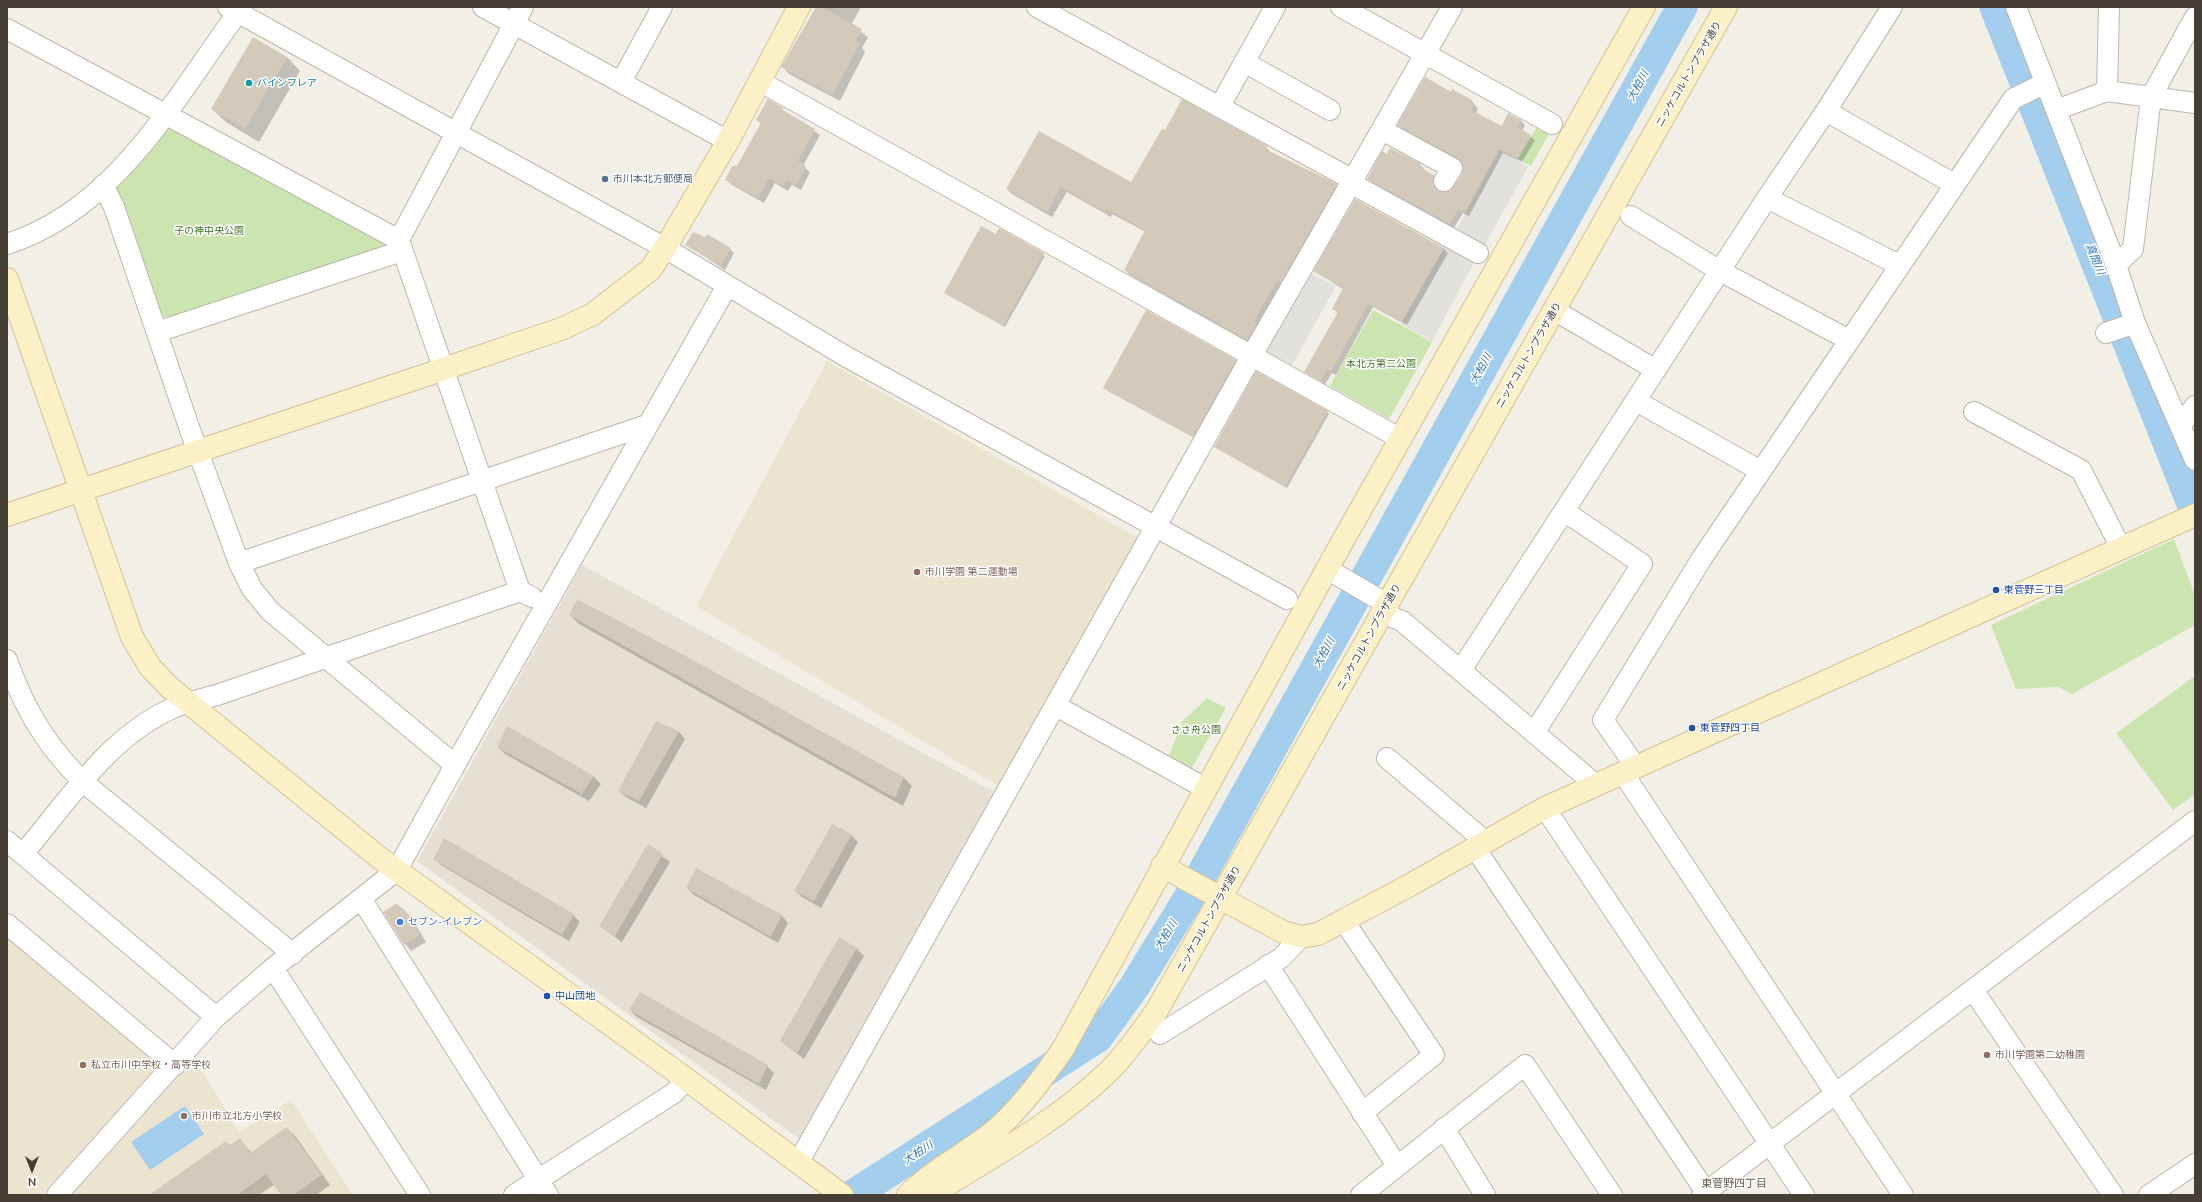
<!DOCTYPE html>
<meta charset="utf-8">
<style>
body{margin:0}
#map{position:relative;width:2202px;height:1202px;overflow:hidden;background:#f2efe6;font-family:Mulish,sans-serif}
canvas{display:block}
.frame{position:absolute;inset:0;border:8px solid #453f35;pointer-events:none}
.north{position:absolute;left:12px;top:1150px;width:40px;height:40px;-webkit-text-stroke:3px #fff;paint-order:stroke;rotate:180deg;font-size:11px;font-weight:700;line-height:16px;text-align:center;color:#453f35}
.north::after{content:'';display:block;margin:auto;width:14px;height:18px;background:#453f35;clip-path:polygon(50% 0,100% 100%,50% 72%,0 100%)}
</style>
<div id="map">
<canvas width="2202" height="1202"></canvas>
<div class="frame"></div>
<div class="north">N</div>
</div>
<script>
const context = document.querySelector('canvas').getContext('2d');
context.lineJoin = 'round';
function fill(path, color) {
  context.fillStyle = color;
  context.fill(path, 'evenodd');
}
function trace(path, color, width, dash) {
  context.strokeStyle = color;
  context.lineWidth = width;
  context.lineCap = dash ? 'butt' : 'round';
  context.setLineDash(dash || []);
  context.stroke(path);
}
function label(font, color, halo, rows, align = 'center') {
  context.font = font + ' Mulish,"Noto Sans JP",sans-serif';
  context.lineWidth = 3;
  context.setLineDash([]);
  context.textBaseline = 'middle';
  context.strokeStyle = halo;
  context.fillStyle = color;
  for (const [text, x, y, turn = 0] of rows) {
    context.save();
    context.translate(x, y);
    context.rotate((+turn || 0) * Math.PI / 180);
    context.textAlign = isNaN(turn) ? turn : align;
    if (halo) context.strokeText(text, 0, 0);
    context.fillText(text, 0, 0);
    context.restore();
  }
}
fill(new Path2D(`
 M 582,565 L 996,793 L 802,1141 L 417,861 Z`), '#e6e0d4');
fill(new Path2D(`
 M 827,361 L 1140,539 L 1000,787 L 696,606 Z
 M 7,933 L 158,1058 L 159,1072 L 43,1195 L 7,1195 Z
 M 189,1061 L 196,1061 L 239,1132 L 291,1100 L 353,1195 L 69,1195 Z`), '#ebe4d0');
fill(new Path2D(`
 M 168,124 L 391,245 L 171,320 L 161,315 L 114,190 Z
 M 1539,124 L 1551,130 L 1531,166 L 1518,159 Z
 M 1373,310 L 1432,342 L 1389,419 L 1330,386 Z
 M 2174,539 L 2195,595 L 2195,625 L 2072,694 L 2058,687 L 2016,689 L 1991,625 Z
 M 2195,676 L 2195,794 L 2173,810 L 2116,733 Z
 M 1207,698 L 1226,708 L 1189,773 L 1167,761 L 1182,722 Z`), '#cce5b0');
fill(new Path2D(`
 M 1500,150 L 1528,167 L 1482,250 L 1453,236 Z
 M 1446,245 L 1475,261 L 1432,341 L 1401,324 Z
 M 1306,271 L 1336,286 L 1289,371 L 1260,354 Z`), '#e3e1de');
fill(new Path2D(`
 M 185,1106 L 204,1134 L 150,1170 L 131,1142 Z`), '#a4ceed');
fill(new Path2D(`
 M 816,7 L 861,7 L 851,25 L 868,37 L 862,48 L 865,52 L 840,101 L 789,74 L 783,67 Z
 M 287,57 L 300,71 L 259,142 L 226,122 L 212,109 Z
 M 1453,91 L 1472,101 L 1478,109 L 1476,113 L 1503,127 L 1509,114 L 1521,121 L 1525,125 L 1522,131 L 1535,140 L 1522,162 L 1503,153 L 1469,216 L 1463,213 L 1454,228 L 1373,183 L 1369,179 L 1388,155 L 1420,165 L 1424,169 L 1423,171 L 1438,181 L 1438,192 L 1450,192 L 1463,174 L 1465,168 L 1460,161 L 1403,129 L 1399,125 Z
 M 768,100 L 820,135 L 803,166 L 810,172 L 801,190 L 792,185 L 788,191 L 775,183 L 764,203 L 732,185 L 727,180 L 738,167 L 761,124 L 757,120 Z
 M 1266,147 L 1271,153 L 1336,185 L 1342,190 L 1253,345 L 1130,275 L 1125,270 L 1146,232 L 1112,214 L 1111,217 L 1067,192 L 1052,217 L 1012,194 L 1007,189 L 1131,183 Z
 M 1356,200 L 1444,249 L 1448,253 L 1407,325 L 1373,307 L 1336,375 L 1332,373 L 1325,384 L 1306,372 L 1338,313 L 1333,309 L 1344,290 L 1315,271 Z
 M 996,235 L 1045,256 L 1005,327 L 946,293 Z
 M 686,244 L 730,249 L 734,253 L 725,270 Z
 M 1235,361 L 1237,363 L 1195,438 L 1106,390 Z
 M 1327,412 L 1329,414 L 1287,488 L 1215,447 Z
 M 570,615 L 904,778 L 912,786 L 903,806 L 579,624 Z
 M 656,722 L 679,732 L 685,739 L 646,808 L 626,797 L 619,791 Z
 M 508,727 L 594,777 L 601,784 L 589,801 L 505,754 L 498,747 Z
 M 851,835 L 858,842 L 821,908 L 802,897 L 795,891 Z
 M 648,846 L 670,862 L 622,942 L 600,926 Z
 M 434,858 L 573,915 L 580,922 L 569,941 L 441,865 Z
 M 697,870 L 782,916 L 788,923 L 778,943 L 694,895 L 687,888 Z
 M 397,904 L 411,917 L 426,942 L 411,951 L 405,944 Z
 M 839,939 L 857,949 L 864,956 L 804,1059 L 781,1041 Z
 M 630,1010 L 767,1066 L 774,1073 L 766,1090 L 637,1017 Z
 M 287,1128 L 296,1137 L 330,1185 L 316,1195 L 282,1195 L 275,1184 L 259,1195 L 150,1195 L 240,1140 L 252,1153 Z`), '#0003');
trace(new Path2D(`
 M 1995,7 L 2195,511
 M 853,1195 L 1098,1037 L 1134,987 L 1187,901 L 1682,7`), '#a4ceed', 31);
fill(new Path2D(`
 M 816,7 L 821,7 L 862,29 L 855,42 L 859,44 L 833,95 L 781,67 Z
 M 253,37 L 287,57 L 245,129 L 211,109 Z
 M 1425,77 L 1451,92 L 1452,89 L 1472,100 L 1471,103 L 1474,104 L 1471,110 L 1502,126 L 1508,113 L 1521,120 L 1517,127 L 1531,135 L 1518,158 L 1499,149 L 1465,212 L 1458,209 L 1450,224 L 1367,179 L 1382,151 L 1387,154 L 1390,148 L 1421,164 L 1419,167 L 1434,175 L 1434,186 L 1438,191 L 1450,191 L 1462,174 L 1463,168 L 1458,158 L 1397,125 Z
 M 768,99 L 783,108 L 782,110 L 815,129 L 798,161 L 806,166 L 796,185 L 786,180 L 783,186 L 769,178 L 758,198 L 725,180 L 732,166 L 737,166 L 761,123 L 756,120 Z
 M 1182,99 L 1267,146 L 1265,149 L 1337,184 L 1280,283 L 1277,281 L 1253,322 L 1257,324 L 1247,340 L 1124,270 L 1145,230 L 1107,209 L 1105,212 L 1061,187 L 1047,212 L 1006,189 L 1039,131 L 1131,182 L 1162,129 L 1165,130 Z
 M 1355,199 L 1444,248 L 1402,321 L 1368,304 L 1331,372 L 1327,369 L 1320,381 L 1304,372 L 1338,312 L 1332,309 L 1343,288 L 1313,271 Z
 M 981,226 L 996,234 L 999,228 L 1044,253 L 1003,326 L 944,293 Z
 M 693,232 L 705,237 L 707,234 L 731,248 L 721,266 L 685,245 Z
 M 1146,310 L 1236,360 L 1193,437 L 1103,388 Z
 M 1256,371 L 1328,411 L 1285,487 L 1214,447 Z
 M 577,599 L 693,660 L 904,777 L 895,798 L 569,615 Z
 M 656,721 L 679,731 L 639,801 L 618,791 Z
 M 507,726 L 594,776 L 582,794 L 497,747 Z
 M 832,824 L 852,834 L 814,901 L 794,891 Z
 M 444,838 L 574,914 L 562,935 L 433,859 Z
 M 648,844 L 663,854 L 615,936 L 599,926 Z
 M 696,868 L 782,915 L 771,937 L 686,888 Z
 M 397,903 L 401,910 L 404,909 L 420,934 L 404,945 L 383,912 Z
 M 839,937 L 857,948 L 797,1053 L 780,1041 Z
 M 640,992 L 768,1065 L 759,1084 L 629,1010 Z
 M 287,1127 L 322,1175 L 293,1195 L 281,1195 L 266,1174 L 237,1195 L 149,1195 L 226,1141 L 230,1145 L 240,1138 L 250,1153 Z`), '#d3cabc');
const street = new Path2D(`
 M 228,7 L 665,248 L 845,356 L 1287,599
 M 483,7 L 728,141
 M 1037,7 L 1353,180 L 1356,186 L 1478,253
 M 1341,7 L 1552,124
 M 2016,7 L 2116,265 L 2135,323 L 2195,460
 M 7,29 L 399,240 L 520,591
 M 1244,62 L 1330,110
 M 759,81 L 1401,439
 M 621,82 L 662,7
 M 2107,91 L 2109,7
 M 1220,106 L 1275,7
 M 2056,110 L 2107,91 L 2195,103
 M 1826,111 L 1954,184
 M 1382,130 L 1452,168 L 1444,181
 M 103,185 L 114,207 L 190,430 L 239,563 L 252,589 L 270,611 L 455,765
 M 1767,198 L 1899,265
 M 1631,216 L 1720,271 L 1849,340
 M 399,240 L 523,7
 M 7,244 C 119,208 176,95 242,7
 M 2116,265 L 2133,249 L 2151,97 L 2195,17
 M 1554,310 L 1656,370
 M 157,332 L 402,251
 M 2106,333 L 2135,323
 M 1636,401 L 1761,471
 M 1974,412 L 2081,470 L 2121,548
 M 2181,425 L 2195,406
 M 239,563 L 647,425
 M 1327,569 L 1387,604
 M 1382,613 L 1402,621 L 1596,785
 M 7,660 C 24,709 50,752 88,786 L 293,954
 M 1461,670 L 1767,198 L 1826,111 L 1892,7
 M 1056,706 L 1205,788
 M 1534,733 L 1642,564 L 1564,511
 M 1387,758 L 1486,842
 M 1636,767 L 1603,720 L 1702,558 L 2013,99 L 2045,83
 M 1623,773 L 1903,1195
 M 1545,808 L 1804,1195
 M 7,841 L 216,1017
 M 1475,848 L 1708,1195
 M 23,854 C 66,803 110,735 173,708 C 186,702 202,699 217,695 L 520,591 L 532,597
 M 362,900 L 548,1195
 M 1344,921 L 1434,1055 L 1362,1113
 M 7,924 L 175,1065
 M 1268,965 L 1397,1166
 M 273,968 L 420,1195
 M 1973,990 L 2113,1195
 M 1160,1034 L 1281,958 L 1301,937
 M 1444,1128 L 1485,1195
 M 798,1163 L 1251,357 L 1452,7
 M 57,1195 L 216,1017 L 273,968 L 397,870 L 455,765 L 727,286
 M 514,1195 L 674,1093 L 686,1079
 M 1361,1195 L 1525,1065 L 1612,1195
 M 1702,1195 L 2195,821
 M 2149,1195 L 2195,1164`);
const secondary = new Path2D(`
 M 7,279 L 132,637 L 150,667 L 169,687 L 381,859 L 686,1079 L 842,1195
 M 7,515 L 432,373 L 561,329 L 593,314 L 650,270 L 665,248 L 728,141 L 799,7
 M 1162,866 L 1283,932 L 1301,937 L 1318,934 L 1412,884 L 1545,808 L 2195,515
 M 908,1195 C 934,1168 971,1152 999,1127 C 1024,1104 1044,1076 1063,1049 L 1327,569 L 1644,7
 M 930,1195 C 992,1157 1058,1121 1110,1070 C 1128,1052 1142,1031 1157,1010 L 1726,7`);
trace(street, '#bdb6a9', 22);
trace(secondary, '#d1c297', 24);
trace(street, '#fff', 20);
trace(secondary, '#fcf0c6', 22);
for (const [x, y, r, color] of [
 [249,83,4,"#0f9aa8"],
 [605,179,4,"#5c6f8a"],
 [917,572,4,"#8d6e63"],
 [1996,590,4,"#1a4fb4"],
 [1692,728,4,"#1a4fb4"],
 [400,922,4,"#3f7fe0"],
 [547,996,4,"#1a4fb4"],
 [1987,1055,4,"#8d6e63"],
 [83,1065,4,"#8d6e63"],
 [184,1116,4,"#8d6e63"]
]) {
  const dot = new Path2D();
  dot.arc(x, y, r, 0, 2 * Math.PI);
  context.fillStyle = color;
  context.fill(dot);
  trace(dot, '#fff', 1.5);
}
label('10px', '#453f35', '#fff', [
 ["ニッケコルトンプラザ通り",1689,74,-60],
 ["ニッケコルトンプラザ通り",1529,355,-60],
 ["ニッケコルトンプラザ通り",1369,637,-61],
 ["ニッケコルトンプラザ通り",1209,919,-61]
]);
label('10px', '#0d838f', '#fff', [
 ["パインフレア",257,83]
], 'left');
label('10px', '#4e5e75', '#fff', [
 ["市川本北方郵便局",613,179]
], 'left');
label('10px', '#46742b', '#fff', [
 ["子の神中央公園",209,231],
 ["本北方第二公園",1381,364],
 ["ささ舟公園",1196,730]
]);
label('10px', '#785e54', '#fff', [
 ["市川学園 第二運動場",925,572],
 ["市川学園第二幼稚園",1995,1055],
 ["私立市川中学校・高等学校",91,1065],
 ["市川市立北方小学校",192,1116]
], 'left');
label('10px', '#164399', '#fff', [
 ["東菅野三丁目",2004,590],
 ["東菅野四丁目",1700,728],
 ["中山団地",555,996]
], 'left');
label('10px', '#366cbe', '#fff', [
 ["セブン-イレブン",408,922]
], 'left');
label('italic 11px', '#3377ac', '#fff', [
 ["大柏川",1638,86,-61],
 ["真間川",2095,259,68],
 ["大柏川",1481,369,-61],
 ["大柏川",1324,653,-61],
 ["大柏川",1166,935,-59],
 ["大柏川",918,1153,-33]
]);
label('11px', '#675d4d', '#fff', [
 ["東菅野四丁目",1734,1184]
]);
</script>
